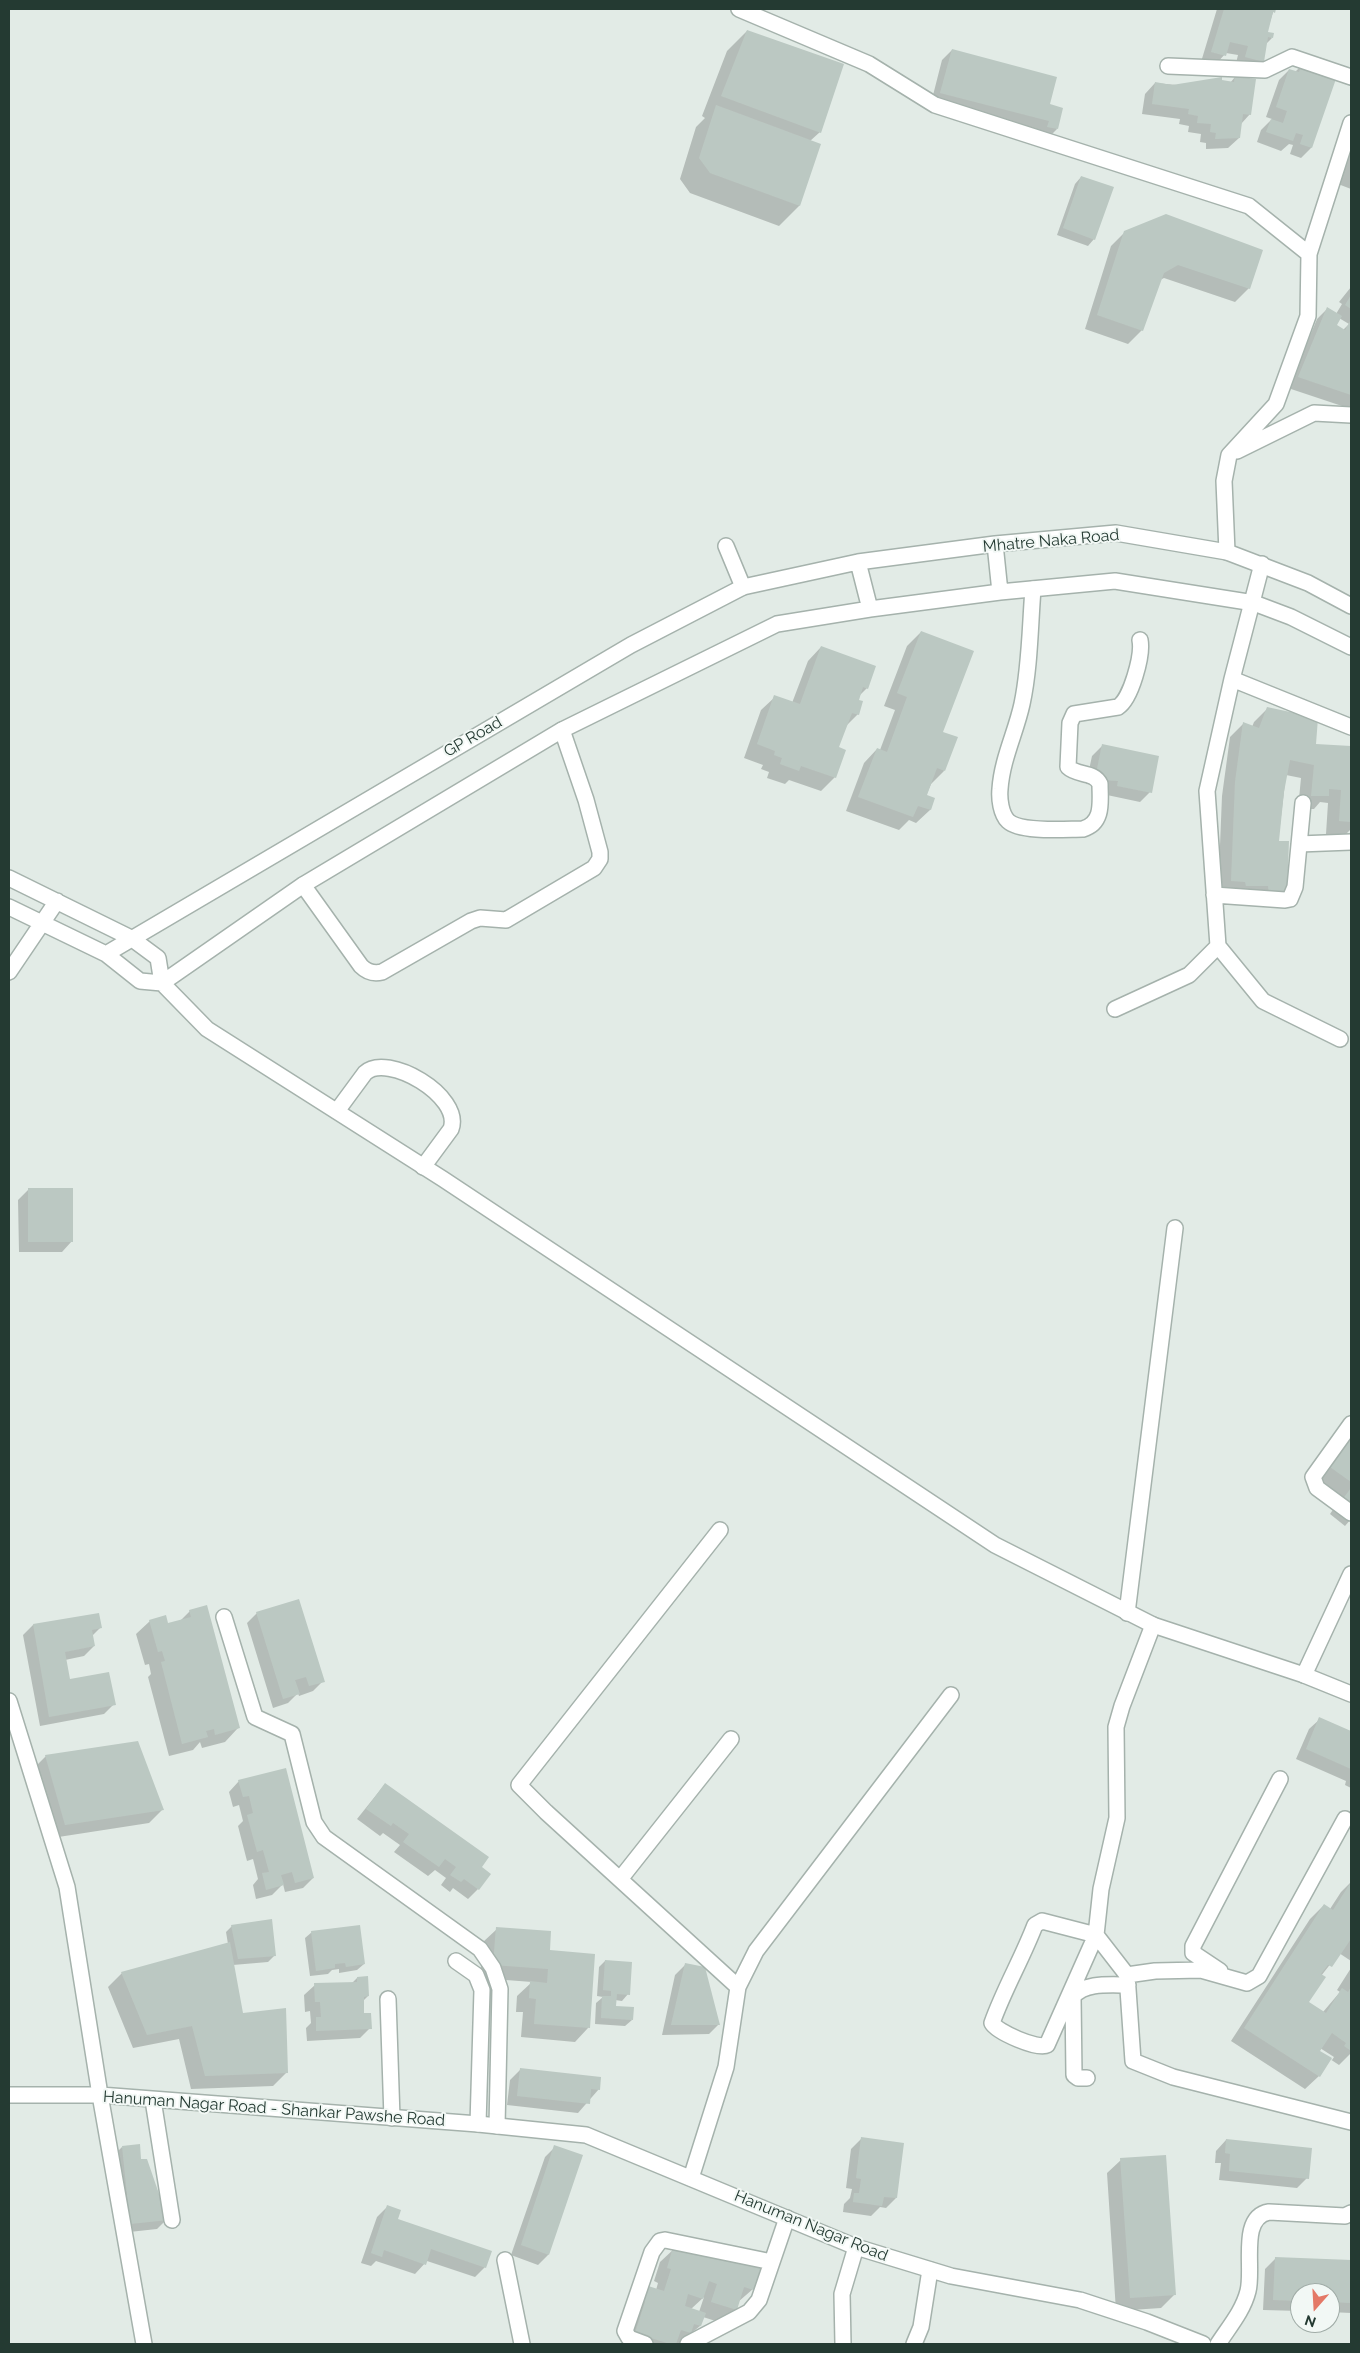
<!DOCTYPE html>
<style>
body{margin:0}
#map{position:relative;width:1360px;height:2353px;overflow:hidden;background:#e2ebe6;font-family:Raleway,sans-serif}
canvas{display:block}
.frame{position:absolute;inset:0;border:10px solid #243a32;pointer-events:none}
.north{position:absolute;left:1290px;top:2283px;width:50px;height:50px;box-sizing:border-box;background:#f2f8f5;border:1px solid #a0aca7;border-radius:50%;rotate:199deg;font-size:14px;font-weight:700;line-height:20px;text-align:center;color:#243a32}
.north::after{content:'';display:block;margin:auto;width:18px;height:22px;background:#e47967;clip-path:polygon(50% 0,100% 100%,50% 72%,0 100%)}
</style>
<div id="map">
<canvas width="1360" height="2353"></canvas>
<div class="frame"></div>
<div class="north">N</div>
</div>
<script>
const context = document.querySelector('canvas').getContext('2d');
context.lineJoin = 'round';
function fill(path, color) {
  context.fillStyle = color;
  context.fill(path, 'evenodd');
}
function trace(path, color, width, dash) {
  context.strokeStyle = color;
  context.lineWidth = width;
  context.lineCap = dash ? 'butt' : 'round';
  context.setLineDash(dash || []);
  context.stroke(path);
}
function label(font, color, halo, rows, align = 'center') {
  context.font = font + ' Raleway,sans-serif';
  context.lineWidth = 4;
  context.setLineDash([]);
  context.textBaseline = 'middle';
  context.strokeStyle = halo;
  context.fillStyle = color;
  for (const [text, x, y, turn = 0] of rows) {
    context.save();
    context.translate(x, y);
    context.rotate((+turn || 0) * Math.PI / 180);
    context.textAlign = isNaN(turn) ? turn : align;
    if (halo) context.strokeText(text, 0, 0);
    context.fillText(text, 0, 0);
    context.restore();
  }
}
fill(new Path2D(`
 M 1217,9 L 1274,9 L 1267,32 L 1272,38 L 1266,44 L 1263,61 L 1253,71 L 1235,67 L 1238,55 L 1226,53 L 1215,65 L 1201,62 Z
 M 747,31 L 820,132 L 810,141 L 820,145 L 799,206 L 779,226 L 690,193 L 680,179 L 696,127 L 705,118 L 702,116 L 727,51 Z
 M 952,50 L 1049,105 L 1057,129 L 1047,139 L 931,103 L 942,60 Z
 M 1302,65 L 1311,148 L 1301,158 L 1290,154 L 1293,145 L 1289,144 L 1281,151 L 1257,142 L 1261,130 L 1272,119 L 1266,117 L 1279,80 L 1289,70 L 1295,72 Z
 M 1235,77 L 1250,114 L 1241,124 L 1239,138 L 1228,148 L 1206,149 L 1206,143 L 1200,142 L 1201,134 L 1188,132 L 1189,126 L 1179,124 L 1180,119 L 1142,114 L 1145,94 L 1155,83 L 1177,85 L 1230,83 Z
 M 1351,146 L 1351,189 L 1338,184 Z
 M 1081,177 L 1094,239 L 1088,246 L 1057,235 L 1075,184 Z
 M 1125,232 L 1249,288 L 1235,302 L 1164,278 L 1160,280 L 1142,330 L 1128,344 L 1085,329 L 1111,246 Z
 M 1351,287 L 1351,409 L 1288,388 L 1317,319 L 1327,309 L 1336,314 L 1342,304 L 1339,302 ZM 1339,318 L 1349,324 L 1343,330 L 1335,326 Z
 M 921,632 L 944,771 L 931,784 L 926,796 L 934,799 L 930,810 L 916,823 L 909,820 L 899,830 L 846,811 L 864,763 L 877,749 L 880,750 L 895,710 L 884,706 L 907,646 Z
 M 821,647 L 867,688 L 858,697 L 858,714 L 845,727 L 838,748 L 835,777 L 821,791 L 789,780 L 785,784 L 767,778 L 769,772 L 761,769 L 763,765 L 744,758 L 761,710 L 775,697 L 792,703 L 808,661 Z
 M 1268,708 L 1315,745 L 1351,748 L 1351,829 L 1344,836 L 1326,834 L 1328,803 L 1320,802 L 1314,809 L 1298,809 L 1301,778 L 1286,775 L 1278,842 L 1285,893 L 1272,907 L 1256,907 L 1255,899 L 1218,894 L 1222,796 L 1230,737 L 1243,724 L 1252,727 L 1254,722 Z
 M 1102,746 L 1150,792 L 1140,802 L 1107,795 L 1108,790 L 1093,789 L 1094,785 L 1086,784 L 1092,756 Z
 M 28,1190 L 72,1241 L 62,1252 L 19,1252 L 18,1200 Z
 M 1351,1432 L 1351,1519 L 1345,1526 L 1330,1514 L 1341,1498 L 1317,1481 Z
 M 190,1611 L 238,1728 L 225,1742 L 202,1748 L 200,1742 L 193,1750 L 169,1756 L 148,1677 L 151,1674 L 149,1664 L 145,1665 L 136,1634 L 150,1621 L 167,1625 L 179,1622 Z
 M 257,1613 L 323,1681 L 313,1691 L 299,1696 L 298,1693 L 288,1703 L 273,1708 L 247,1623 Z
 M 98,1614 L 100,1628 L 92,1636 L 94,1646 L 84,1656 L 65,1660 L 69,1680 L 114,1704 L 104,1714 L 40,1726 L 23,1635 L 33,1625 Z
 M 1320,1719 L 1351,1732 L 1351,1788 L 1345,1785 L 1346,1781 L 1296,1759 L 1309,1729 Z
 M 46,1756 L 162,1810 L 149,1823 L 52,1838 L 32,1770 Z
 M 239,1781 L 313,1878 L 303,1888 L 285,1892 L 283,1884 L 272,1895 L 256,1899 L 253,1885 L 258,1879 L 253,1859 L 247,1861 L 238,1826 L 243,1821 L 239,1805 L 233,1807 L 229,1792 Z
 M 385,1784 L 480,1867 L 478,1889 L 468,1899 L 453,1888 L 450,1892 L 441,1885 L 446,1878 L 435,1870 L 428,1876 L 394,1852 L 400,1845 L 383,1833 L 380,1836 L 357,1819 Z
 M 1351,1882 L 1351,1961 L 1339,1953 L 1321,1976 L 1307,2002 L 1323,2012 L 1340,1992 L 1337,1990 L 1351,1968 L 1351,2053 L 1339,2065 L 1330,2059 L 1319,2076 L 1305,2089 L 1231,2041 L 1310,1919 L 1324,1905 L 1330,1909 L 1341,1892 ZM 1320,2048 L 1334,2057 L 1332,2060 L 1318,2051 Z
 M 232,1926 L 275,1955 L 268,1962 L 233,1965 L 242,2014 L 287,2072 L 273,2086 L 191,2089 L 179,2039 L 133,2048 L 108,1987 L 122,1973 L 228,1944 L 226,1932 Z
 M 497,1929 L 549,1951 L 593,1955 L 588,2028 L 575,2042 L 521,2037 L 523,2012 L 516,2012 L 517,1996 L 532,1982 L 480,1978 L 483,1942 Z
 M 312,1932 L 364,1964 L 357,1970 L 339,1973 L 339,1969 L 332,1970 L 328,1974 L 310,1976 L 305,1938 Z
 M 605,1961 L 628,1994 L 622,2001 L 615,2000 L 615,2007 L 632,2020 L 625,2026 L 595,2024 L 596,2003 L 603,1997 L 597,1996 L 599,1967 Z
 M 685,1965 L 719,2024 L 709,2034 L 662,2035 L 675,1975 Z
 M 357,1978 L 368,1996 L 363,2001 L 363,2014 L 370,2028 L 360,2038 L 307,2041 L 306,2028 L 311,2023 L 310,2011 L 305,2012 L 304,1995 L 315,1985 L 352,1983 Z
 M 520,2070 L 599,2089 L 578,2113 L 507,2105 L 510,2080 Z
 M 861,2139 L 896,2198 L 886,2208 L 880,2207 L 871,2216 L 843,2212 L 844,2204 L 850,2198 L 852,2189 L 846,2188 L 851,2149 Z
 M 1226,2140 L 1307,2178 L 1297,2188 L 1219,2180 L 1221,2163 L 1215,2163 L 1216,2151 Z
 M 122,2147 L 140,2161 L 167,2219 L 157,2229 L 120,2233 L 112,2157 Z
 M 555,2147 L 548,2255 L 538,2265 L 511,2255 L 545,2157 Z
 M 1121,2160 L 1175,2294 L 1161,2308 L 1116,2311 L 1107,2173 Z
 M 387,2207 L 396,2219 L 485,2267 L 475,2277 L 427,2261 L 415,2274 L 376,2261 L 371,2266 L 361,2263 L 377,2217 Z
 M 674,2249 L 753,2289 L 738,2302 L 736,2310 L 722,2323 L 703,2317 L 700,2326 L 678,2344 L 623,2344 L 632,2315 L 625,2313 L 656,2290 L 658,2283 L 654,2281 L 660,2262 ZM 704,2297 L 699,2312 L 691,2309 Z
 M 1275,2259 L 1351,2261 L 1351,2313 L 1330,2312 L 1330,2293 L 1300,2293 L 1300,2311 L 1263,2310 L 1265,2269 Z`), '#0003');
fill(new Path2D(`
 M 1224,9 L 1276,9 L 1275,13 L 1273,12 L 1268,32 L 1274,33 L 1273,38 L 1268,37 L 1264,62 L 1245,57 L 1248,46 L 1230,42 L 1226,56 L 1211,52 Z
 M 747,30 L 844,64 L 821,133 L 721,96 Z
 M 952,49 L 1057,77 L 1050,104 L 1063,108 L 1058,129 L 1047,127 L 1049,121 L 940,93 Z
 M 1302,64 L 1337,76 L 1312,148 L 1300,144 L 1303,135 L 1296,133 L 1293,141 L 1266,132 L 1271,119 L 1283,123 L 1287,111 L 1276,107 L 1289,69 L 1299,72 Z
 M 1235,76 L 1256,79 L 1251,115 L 1243,114 L 1240,138 L 1215,139 L 1216,133 L 1210,132 L 1211,124 L 1197,123 L 1198,116 L 1188,114 L 1189,109 L 1152,104 L 1155,82 L 1172,85 L 1222,77 L 1222,80 L 1234,82 Z
 M 716,105 L 821,144 L 800,206 L 710,173 L 699,158 Z
 M 1081,176 L 1114,187 L 1095,240 L 1063,228 Z
 M 1166,214 L 1263,250 L 1250,289 L 1178,265 L 1164,273 L 1143,331 L 1097,315 L 1124,231 Z
 M 1351,295 L 1351,309 L 1345,305 Z
 M 1327,307 L 1342,316 L 1337,325 L 1345,330 L 1351,320 L 1351,395 L 1298,377 Z
 M 921,631 L 974,651 L 943,732 L 958,737 L 945,771 L 937,768 L 927,795 L 935,798 L 931,810 L 918,806 L 913,817 L 858,797 L 877,748 L 887,752 L 907,697 L 897,693 Z
 M 821,646 L 876,666 L 868,689 L 863,687 L 859,700 L 863,701 L 859,715 L 852,713 L 839,747 L 846,750 L 836,778 L 801,766 L 799,771 L 780,764 L 782,758 L 774,755 L 775,751 L 757,744 L 774,695 L 800,704 Z
 M 1267,707 L 1318,718 L 1316,744 L 1351,746 L 1351,822 L 1339,821 L 1341,790 L 1329,789 L 1329,796 L 1311,796 L 1314,765 L 1290,760 L 1284,792 L 1279,841 L 1289,841 L 1287,894 L 1269,894 L 1268,886 L 1246,886 L 1245,882 L 1231,881 L 1235,782 L 1243,722 L 1259,728 Z
 M 1102,744 L 1159,756 L 1152,793 L 1117,786 L 1118,781 L 1102,780 L 1103,775 L 1096,774 Z
 M 28,1188 L 73,1188 L 73,1242 L 28,1242 Z
 M 1351,1436 L 1351,1482 L 1330,1467 Z
 M 1351,1488 L 1351,1507 L 1342,1500 Z
 M 299,1599 L 325,1682 L 309,1686 L 306,1677 L 295,1680 L 300,1694 L 283,1699 L 256,1612 Z
 M 207,1605 L 240,1728 L 215,1735 L 214,1729 L 206,1731 L 208,1737 L 182,1744 L 161,1662 L 165,1661 L 162,1651 L 158,1652 L 149,1620 L 166,1615 L 168,1623 L 191,1617 L 189,1610 Z
 M 99,1613 L 102,1628 L 92,1630 L 95,1646 L 65,1652 L 70,1679 L 109,1672 L 116,1705 L 49,1717 L 33,1624 Z
 M 1319,1717 L 1351,1731 L 1351,1769 L 1306,1749 Z
 M 138,1741 L 164,1810 L 65,1825 L 45,1755 Z
 M 286,1768 L 314,1878 L 295,1883 L 292,1872 L 281,1875 L 284,1885 L 266,1890 L 262,1873 L 269,1872 L 263,1850 L 257,1852 L 247,1815 L 253,1813 L 249,1796 L 243,1797 L 238,1780 Z
 M 385,1783 L 489,1857 L 482,1867 L 491,1874 L 479,1890 L 464,1879 L 461,1882 L 450,1875 L 456,1867 L 445,1859 L 439,1867 L 403,1842 L 409,1834 L 393,1823 L 391,1826 L 366,1809 Z
 M 1351,1882 L 1351,1939 L 1332,1967 L 1328,1965 L 1321,1974 L 1326,1977 L 1309,2002 L 1326,2013 L 1342,1988 L 1348,1992 L 1351,1987 L 1351,2051 L 1344,2046 L 1346,2043 L 1332,2033 L 1320,2051 L 1332,2058 L 1320,2077 L 1244,2028 L 1324,1904 L 1333,1910 Z
 M 272,1919 L 276,1956 L 238,1959 L 231,1925 Z
 M 360,1925 L 365,1964 L 346,1967 L 345,1963 L 335,1964 L 335,1968 L 316,1971 L 311,1931 Z
 M 496,1927 L 551,1931 L 550,1950 L 595,1954 L 590,2028 L 534,2024 L 536,1999 L 529,1998 L 530,1981 L 547,1983 L 548,1969 L 493,1965 Z
 M 230,1942 L 243,2013 L 286,2008 L 288,2073 L 205,2076 L 192,2026 L 147,2035 L 121,1972 Z
 M 605,1960 L 632,1962 L 630,1995 L 617,1994 L 616,2006 L 634,2007 L 633,2020 L 601,2018 L 602,1996 L 611,1996 L 611,1991 L 603,1990 Z
 M 685,1963 L 705,1967 L 720,2025 L 671,2025 Z
 M 368,1976 L 369,1996 L 364,1997 L 364,2013 L 371,2013 L 372,2029 L 316,2031 L 316,2017 L 321,2017 L 320,2002 L 315,2002 L 314,1983 L 357,1982 L 357,1977 Z
 M 520,2068 L 601,2077 L 600,2090 L 591,2089 L 590,2104 L 517,2096 Z
 M 861,2137 L 904,2143 L 897,2198 L 884,2197 L 882,2206 L 853,2202 L 854,2193 L 859,2193 L 861,2179 L 856,2178 Z
 M 1226,2139 L 1312,2148 L 1309,2179 L 1229,2171 L 1230,2154 L 1225,2153 Z
 M 140,2144 L 141,2159 L 147,2159 L 168,2220 L 130,2224 L 122,2146 Z
 M 554,2145 L 583,2155 L 549,2255 L 521,2245 Z
 M 1166,2155 L 1176,2295 L 1130,2298 L 1120,2158 Z
 M 387,2205 L 401,2210 L 398,2219 L 492,2251 L 486,2268 L 431,2249 L 426,2265 L 384,2250 L 382,2257 L 371,2253 Z
 M 673,2247 L 761,2267 L 754,2290 L 744,2287 L 737,2310 L 711,2302 L 717,2284 L 709,2281 L 703,2299 L 688,2294 L 685,2306 L 706,2313 L 701,2326 L 694,2324 L 691,2333 L 681,2330 L 676,2344 L 670,2344 L 635,2333 L 645,2302 L 637,2299 L 642,2284 L 664,2291 L 671,2269 L 667,2268 Z
 M 1275,2257 L 1351,2260 L 1351,2303 L 1330,2302 L 1330,2293 L 1300,2293 L 1300,2301 L 1273,2300 Z`), '#bbc8c2');
const minor = new Path2D(`
 M 739,9 L 869,64 L 935,105 L 1249,206 L 1309,254 L 1308,316 L 1276,404 L 1229,455 L 1224,481 L 1227,552
 M 1168,66 L 1265,70 L 1292,57 L 1351,77
 M 1309,254 L 1351,123
 M 1237,451 L 1314,413 L 1351,415
 M 726,546 L 743,587
 M 1262,564 L 1232,679 L 1207,791 L 1218,946 L 1263,1001 L 1340,1039
 M 1033,589 C 1030,626 1030,667 1022,704 C 1016,732 1002,759 1000,789 C 999,799 1001,814 1008,821 C 1021,833 1066,829 1083,829 C 1104,823 1100,801 1100,784 C 1094,771 1077,776 1068,767 L 1070,723 L 1074,714 L 1118,707 C 1131,699 1143,655 1140,640
 M 1232,679 L 1351,727
 M 1299,844 L 1351,842
 M 303,885 L 361,966 C 367,972 374,974 382,972 L 471,921 L 480,918 L 506,920 L 594,868 L 600,859 L 600,852 L 586,800 L 562,730
 M 1214,895 L 1285,900 L 1290,899 L 1295,887 L 1303,803
 M 1115,1009 L 1189,975 L 1218,946
 M 337,1111 L 365,1073 C 387,1052 463,1096 451,1129 L 423,1167
 M 1351,1424 L 1313,1477 L 1317,1488 L 1351,1513
 M 720,1530 L 519,1785 L 546,1812 L 738,1987
 M 1127,1613 L 1175,1228
 M 224,1617 L 255,1717 L 292,1734 L 314,1822 L 324,1837 L 480,1949 L 493,1968 L 500,1989 L 497,2126
 M 1153,1625 L 1122,1706 L 1116,1727 L 1117,1818 L 1101,1889 L 1096,1935 L 1047,2045 C 1038,2050 997,2032 992,2023 C 1004,1989 1022,1959 1035,1925 L 1042,1921 L 1096,1935 L 1127,1975 L 1133,2061 L 1173,2077 L 1351,2122
 M 1304,1675 L 1351,1574
 M 621,1878 L 731,1739
 M 456,1961 L 476,1975 L 482,1990 L 478,2124
 M 1220,1971 L 1193,1953 L 1193,1946 L 1280,1779
 M 1127,1975 L 1155,1971 L 1201,1970 L 1247,1983 L 1259,1976 L 1345,1819
 M 388,1999 L 392,2118
 M 1087,2078 L 1078,2078 L 1074,2075 L 1073,1997 C 1084,1982 1111,1985 1128,1985
 M 9,2095 L 100,2095 L 144,2344
 M 153,2100 L 172,2220
 M 691,2178 L 726,2067 L 738,1987 L 756,1951 L 951,1695
 M 505,2260 L 522,2344
 M 645,2344 L 629,2338 L 625,2331 L 652,2252 L 660,2241 L 665,2240 L 772,2262
 M 688,2344 L 749,2312 L 759,2300 L 787,2218
 M 843,2344 L 842,2294 L 856,2247
 M 914,2344 L 921,2327 L 930,2270
 M 1218,2344 C 1229,2327 1243,2311 1248,2291 C 1254,2268 1239,2217 1269,2212 L 1345,2216 L 1351,2213`);
const tertiary = new Path2D(`
 M 995,544 L 1000,592
 M 858,562 L 870,609
 M 9,878 L 131,938 L 158,958 L 162,983 L 207,1029 L 443,1179 L 995,1545 L 1153,1625 L 1304,1675 L 1351,1694
 M 9,907 L 106,954 L 140,981 L 162,983
 M 106,954 L 631,645 L 743,587 L 858,562 L 995,544 L 1116,533 L 1227,552 L 1308,583 L 1351,606
 M 9,972 L 57,901
 M 162,983 L 303,885 L 562,730 L 777,624 L 870,609 L 1000,592 L 1115,581 L 1254,603 L 1291,617 L 1351,647
 M 9,1701 L 67,1887 L 100,2095 L 478,2124 L 586,2135 L 856,2247 L 951,2276 L 1080,2300 L 1147,2322 L 1203,2344`);
trace(minor, '#a5b2ac', 18);
trace(tertiary, '#a5b2ac', 18);
trace(minor, '#fff', 15);
trace(tertiary, '#fff', 15);
label('16px', '#243a32', '#f2f8f5', [
 ["Mhatre Naka Road",1051,541,-5],
 ["GP Road",473,737,-30],
 ["Hanuman Nagar Road - Shankar Pawshe Road",274,2109,4],
 ["Hanuman Nagar Road",811,2226,22]
]);
</script>
